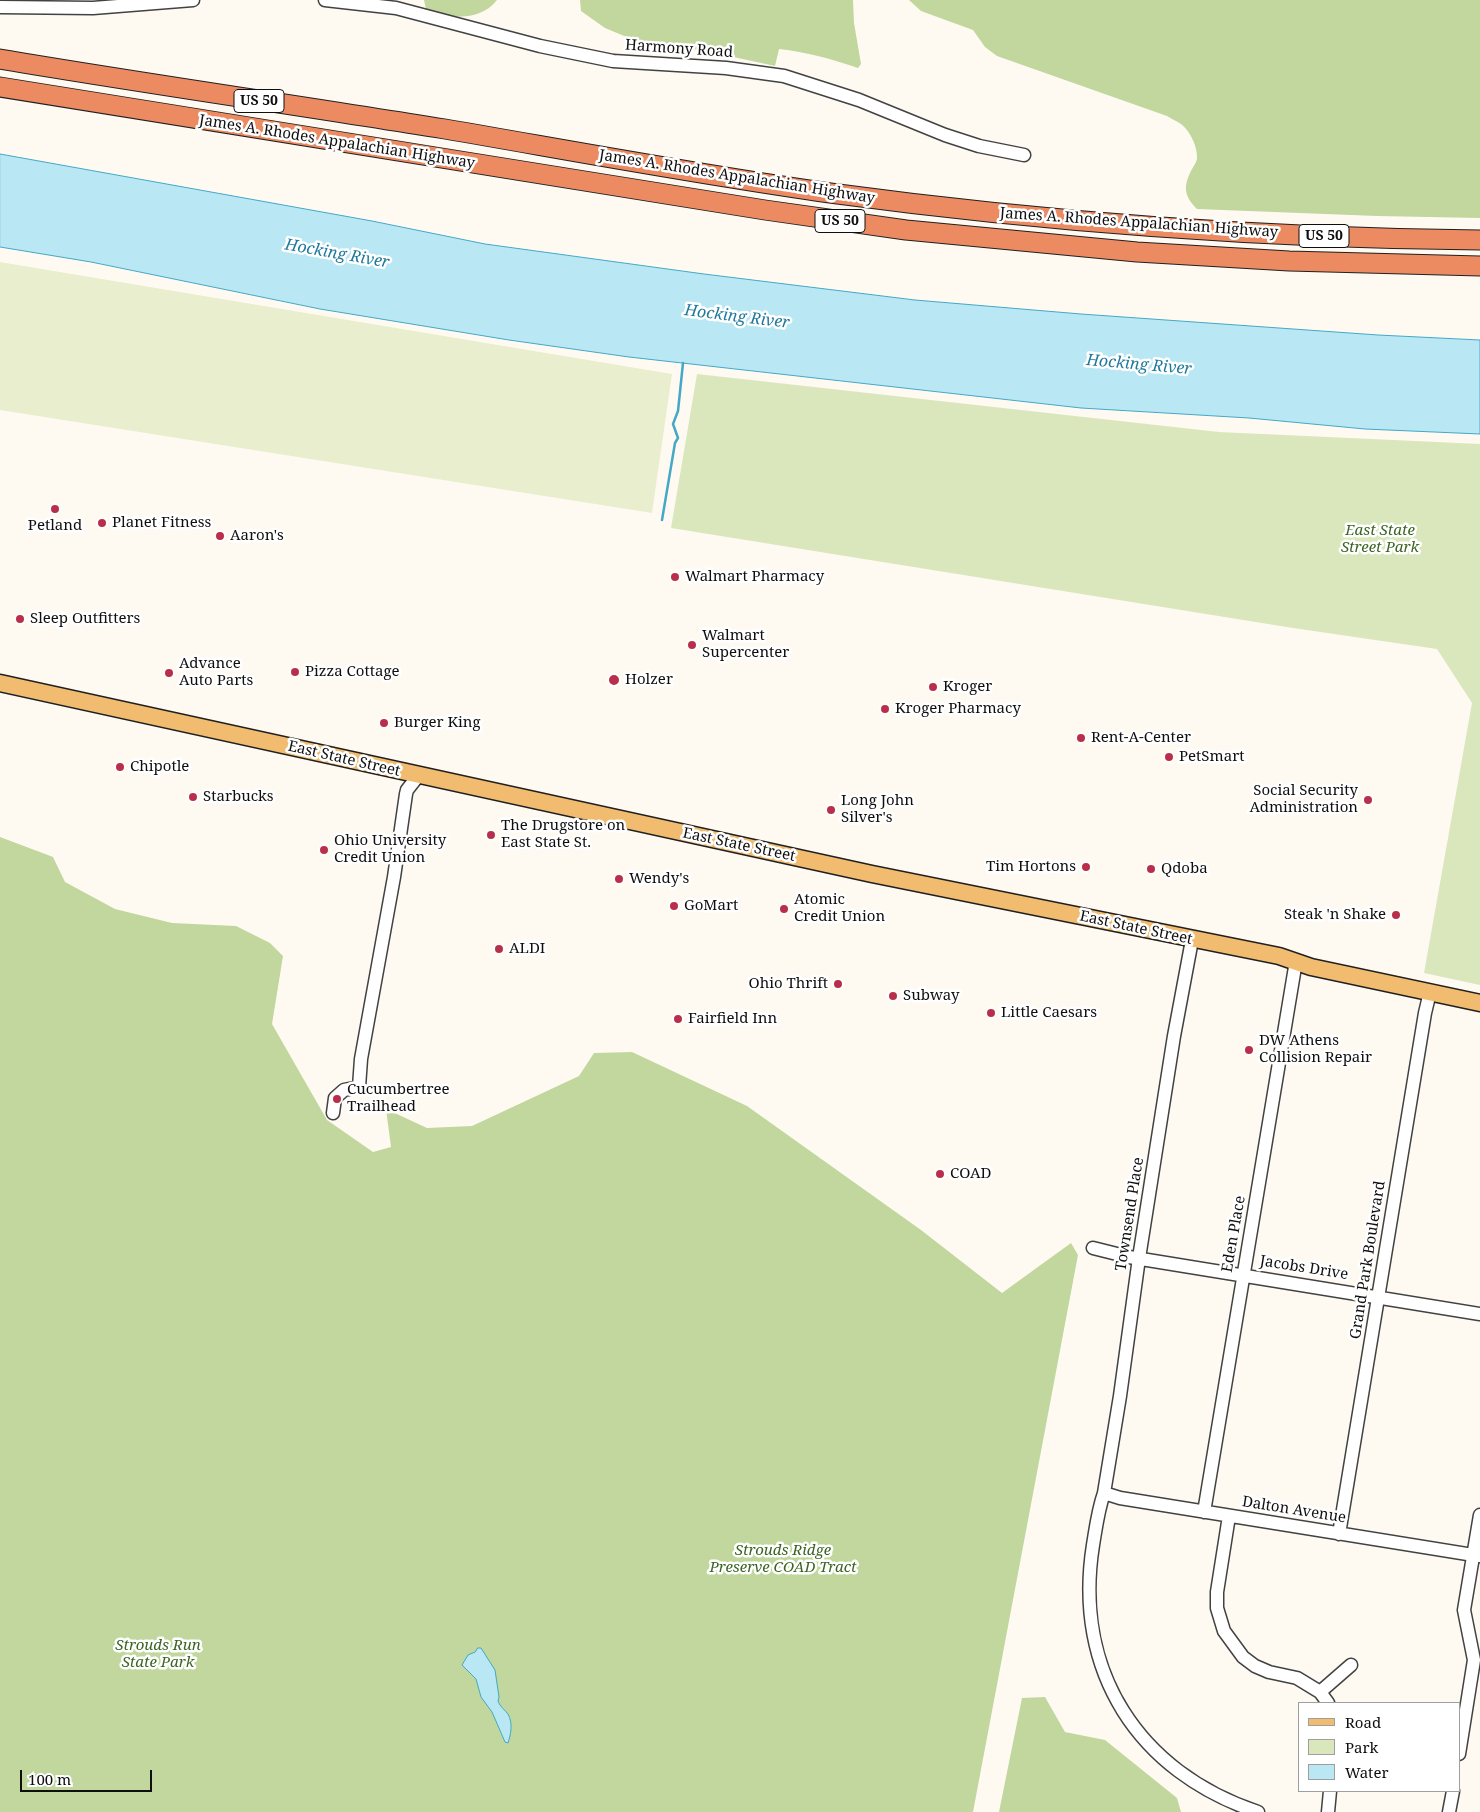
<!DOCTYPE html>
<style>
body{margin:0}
#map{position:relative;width:1480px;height:1812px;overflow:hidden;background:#fefaf2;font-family:"Noto Serif",serif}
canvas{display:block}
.legend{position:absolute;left:1298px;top:1702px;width:162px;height:90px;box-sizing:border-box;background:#fff;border:1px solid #9f9f9f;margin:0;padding:6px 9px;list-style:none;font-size:15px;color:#0f0f0f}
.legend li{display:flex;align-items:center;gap:10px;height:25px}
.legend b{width:25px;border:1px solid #9f9f9f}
.scale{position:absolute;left:20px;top:1770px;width:132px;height:22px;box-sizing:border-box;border:2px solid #0f0f0f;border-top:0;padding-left:6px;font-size:15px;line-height:18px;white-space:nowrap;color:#0f0f0f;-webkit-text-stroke:4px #fff;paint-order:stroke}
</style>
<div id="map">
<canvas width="1480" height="1812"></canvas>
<ul class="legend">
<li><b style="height:6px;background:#f1bc6f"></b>Road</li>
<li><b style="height:14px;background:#dae7bd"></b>Park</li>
<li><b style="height:14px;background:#b9e7f3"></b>Water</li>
</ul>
<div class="scale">100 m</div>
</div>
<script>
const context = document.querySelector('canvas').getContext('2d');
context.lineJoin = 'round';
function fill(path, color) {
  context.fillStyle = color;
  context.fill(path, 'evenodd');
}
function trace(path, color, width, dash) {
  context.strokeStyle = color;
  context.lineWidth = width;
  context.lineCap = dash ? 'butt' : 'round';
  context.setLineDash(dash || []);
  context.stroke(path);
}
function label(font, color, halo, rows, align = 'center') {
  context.font = font + ' "Noto Serif",serif';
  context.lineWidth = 5;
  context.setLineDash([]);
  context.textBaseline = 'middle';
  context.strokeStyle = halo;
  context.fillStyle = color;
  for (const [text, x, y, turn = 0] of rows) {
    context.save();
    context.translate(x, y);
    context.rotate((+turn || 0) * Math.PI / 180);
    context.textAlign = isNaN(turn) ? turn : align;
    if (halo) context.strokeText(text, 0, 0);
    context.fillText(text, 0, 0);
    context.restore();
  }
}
fill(new Path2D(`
 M 697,374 L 1219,432 L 1480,444 L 1480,985 L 1424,973 L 1472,703 L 1437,649 L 1293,628 L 671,528 Z`), '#dae7bd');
fill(new Path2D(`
 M 424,0 L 497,0 C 480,22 451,17 427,14 Z
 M 580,0 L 853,0 L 854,23 L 861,64 L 858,68 C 832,59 806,52 779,49 L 775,66 L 701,50 L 656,45 L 629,38 L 605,28 L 581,11 Z
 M 909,0 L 1480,0 L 1480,218 L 1377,216 L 1197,209 C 1185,197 1183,188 1190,173 C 1192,168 1196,164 1197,159 C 1198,147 1190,131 1181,124 C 1177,121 1171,119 1167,116 L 997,56 L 985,47 L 973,30 L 921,11 Z
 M 0,837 L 53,857 L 65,882 L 115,909 L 172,923 L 236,926 L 270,943 L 283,956 L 272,1024 L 327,1120 L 373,1152 L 391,1147 L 386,1109 L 427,1128 L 472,1126 L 579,1076 L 594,1053 L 632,1052 L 747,1106 L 921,1230 L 1002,1293 L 1071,1243 L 1078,1255 L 973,1812 L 0,1812 Z
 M 1045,1697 L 1065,1732 L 1105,1740 L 1177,1798 L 1181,1812 L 999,1812 L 1022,1698 Z`), '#c1d79d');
fill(new Path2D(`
 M 0,262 L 672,374 L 652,513 L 0,410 Z`), '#e9efce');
const water = new Path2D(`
 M 0,154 L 372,221 L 485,244 L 704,274 L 915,300 L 1081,314 L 1378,335 L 1480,340 L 1480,434 L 1365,429 L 1249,418 L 1081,408 L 629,357 L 509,340 L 320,309 L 91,262 L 0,247 Z
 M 478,1648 L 481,1648 L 495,1670 L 499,1697 L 498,1701 C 500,1707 505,1710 508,1714 C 513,1723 511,1734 508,1743 L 505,1742 L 492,1712 L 481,1697 L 476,1679 L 462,1665 L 468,1655 L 475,1652 Z`);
fill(water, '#b9e7f3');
trace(water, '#44a8c6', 1);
trace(new Path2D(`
 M 662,520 L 675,443 L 678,438 L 673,424 L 678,411 L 683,363`), '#44a8c6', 2.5);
const minor = new Path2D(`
 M 325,0 L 396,8 L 540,46 L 613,61 L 726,68 L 784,76 L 859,100 L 945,135 L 979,146 L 1024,155
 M 0,7 L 93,8 L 193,0
 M 1192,940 L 1174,1036 L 1139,1258 L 1120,1396 L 1104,1493 C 1098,1510 1096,1527 1093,1545 C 1073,1671 1138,1772 1258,1812
 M 333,1113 L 335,1098 L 344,1090 L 359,1087 L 361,1059 L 394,877 L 406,794 L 407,790 L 418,776
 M 1093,1248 L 1129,1257 L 1480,1314
 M 1104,1493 L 1120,1498 L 1480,1556
 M 1204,1512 L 1296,961
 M 1229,1516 L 1217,1592 L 1217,1608 L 1224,1631 L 1243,1657 L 1255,1666 L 1269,1672 L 1297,1678 L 1320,1692 L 1328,1703
 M 1339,1534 L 1425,1013 L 1430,992
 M 1320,1692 L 1351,1665
 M 1459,1754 L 1474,1660 L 1464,1610 L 1480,1515
 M 1328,1812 L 1330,1791
 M 1449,1812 L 1453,1791`);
const major = new Path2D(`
 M 0,683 L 872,874 L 1279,956 L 1311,967 L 1480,1003`);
const highway = new Path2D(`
 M 0,59 C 148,84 297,105 445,129 C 573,151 701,175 830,193 C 1045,222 1262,238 1480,240
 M 0,87 L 765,210 L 906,230 L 1137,252 L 1289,261 L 1480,266`);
trace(minor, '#424242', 15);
trace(major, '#202020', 19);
trace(highway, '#202020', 21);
trace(minor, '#fff', 12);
trace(major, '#f1bc6f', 16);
trace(highway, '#ec8a62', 19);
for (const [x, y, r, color] of [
 [55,509,5,"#b82e4b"],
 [102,523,5,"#b82e4b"],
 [220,536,5,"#b82e4b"],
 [675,577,5,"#b82e4b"],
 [20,619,5,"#b82e4b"],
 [692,645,5,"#b82e4b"],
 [295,672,5,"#b82e4b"],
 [169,673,5,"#b82e4b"],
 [614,680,6,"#b82e4b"],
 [933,687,5,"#b82e4b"],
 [885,709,5,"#b82e4b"],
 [384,723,5,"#b82e4b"],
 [1081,738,5,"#b82e4b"],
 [1169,757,5,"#b82e4b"],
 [120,767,5,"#b82e4b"],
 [193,797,5,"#b82e4b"],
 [1368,800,5,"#b82e4b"],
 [831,810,5,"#b82e4b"],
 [491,835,5,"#b82e4b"],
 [324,850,5,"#b82e4b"],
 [1086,867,5,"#b82e4b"],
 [1151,869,5,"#b82e4b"],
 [619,879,5,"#b82e4b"],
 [674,906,5,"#b82e4b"],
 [784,909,5,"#b82e4b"],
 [1396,915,5,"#b82e4b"],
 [499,949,5,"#b82e4b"],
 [838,984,5,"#b82e4b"],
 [893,996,5,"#b82e4b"],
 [991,1013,5,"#b82e4b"],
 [678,1019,5,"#b82e4b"],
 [1249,1050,5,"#b82e4b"],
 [337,1099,5,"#b82e4b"],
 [940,1174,5,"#b82e4b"]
]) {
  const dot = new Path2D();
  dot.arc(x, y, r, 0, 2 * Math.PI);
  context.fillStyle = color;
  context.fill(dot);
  trace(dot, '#fff', 2);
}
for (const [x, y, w] of [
 [259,101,50],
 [840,221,50],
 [1324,236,50]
]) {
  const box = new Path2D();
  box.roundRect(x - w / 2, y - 11.5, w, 23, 4);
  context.fillStyle = '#fff';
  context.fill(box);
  trace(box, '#0f0f0f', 1);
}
label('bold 14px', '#0f0f0f', null, [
 ["US 50",259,101],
 ["US 50",840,221],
 ["US 50",1324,236]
]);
label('15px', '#0f0f0f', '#fff', [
 ["Harmony Road",679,49,4],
 ["James A. Rhodes Appalachian Highway",337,142,9],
 ["James A. Rhodes Appalachian Highway",737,177,9],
 ["James A. Rhodes Appalachian Highway",1139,223,4],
 ["East State Street",344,759,13],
 ["East State Street",739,845,12],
 ["East State Street",1136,928,12],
 ["Townsend Place",1130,1214,-81],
 ["Eden Place",1234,1234,-80],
 ["Grand Park Boulevard",1368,1260,-81],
 ["Jacobs Drive",1304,1268,9],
 ["Dalton Avenue",1294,1510,9]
]);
label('15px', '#0f0f0f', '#fff', [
 ["Planet Fitness",112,523],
 ["Petland",55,526,"center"],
 ["Aaron's",230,536],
 ["Walmart Pharmacy",685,577],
 ["Sleep Outfitters",30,619],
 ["Walmart",702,636],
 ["Supercenter",702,653],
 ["Advance",179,664],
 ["Auto Parts",179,681],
 ["Pizza Cottage",305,672],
 ["Holzer",625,680],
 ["Kroger",943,687],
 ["Kroger Pharmacy",895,709],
 ["Burger King",394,723],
 ["Rent-A-Center",1091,738],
 ["PetSmart",1179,757],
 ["Chipotle",130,767],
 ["Social Security",1358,791,"right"],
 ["Administration",1358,808,"right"],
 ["Starbucks",203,797],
 ["Long John",841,801],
 ["Silver's",841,818],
 ["The Drugstore on",501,826],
 ["East State St.",501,843],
 ["Ohio University",334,841],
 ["Credit Union",334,858],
 ["Tim Hortons",1076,867,"right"],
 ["Qdoba",1161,869],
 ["Wendy's",629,879],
 ["Atomic",794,900],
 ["Credit Union",794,917],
 ["GoMart",684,906],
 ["Steak 'n Shake",1386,915,"right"],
 ["ALDI",509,949],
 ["Ohio Thrift",828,984,"right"],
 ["Subway",903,996],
 ["Little Caesars",1001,1013],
 ["Fairfield Inn",688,1019],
 ["DW Athens",1259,1041],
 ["Collision Repair",1259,1058],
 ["Cucumbertree",347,1090],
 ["Trailhead",347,1107],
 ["COAD",950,1174]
], 'left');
label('italic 15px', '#3b6422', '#fff', [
 ["East State",1380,531],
 ["Street Park",1380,548],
 ["Strouds Ridge",783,1551],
 ["Preserve COAD Tract",783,1568],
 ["Strouds Run",158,1646],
 ["State Park",158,1663]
]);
label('italic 16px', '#1e799b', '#fff', [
 ["Hocking River",337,254,10],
 ["Hocking River",737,317,7],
 ["Hocking River",1139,365,5]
]);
</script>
